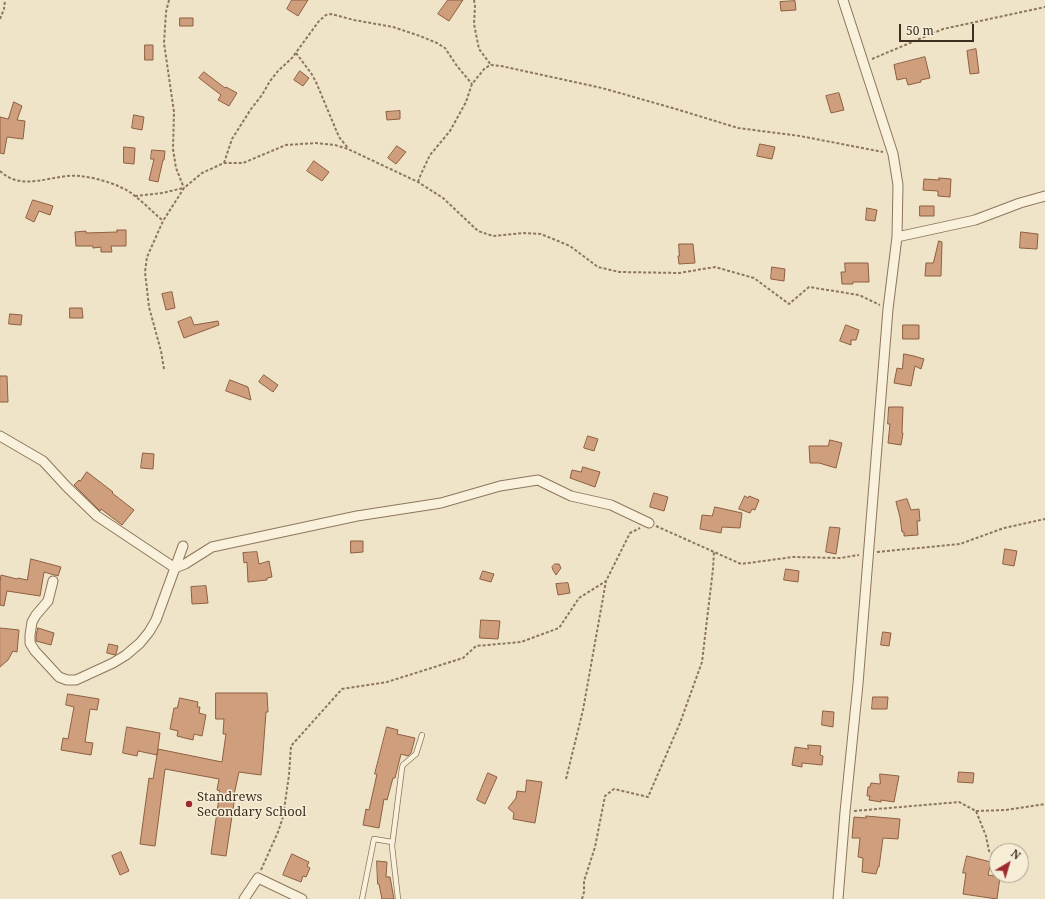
<!DOCTYPE html>
<style>
body{margin:0}
#map{position:relative;width:1045px;height:899px;overflow:hidden;background:#f0e4c8;font-family:"Noto Serif",serif}
canvas{display:block}
.north{position:absolute;left:989px;top:843px;width:40px;height:40px;box-sizing:border-box;background:#f7eed8;border:1px solid #ada18e;border-radius:50%;rotate:38deg;font-size:11px;font-weight:700;line-height:16px;text-align:center;color:#3d2e20}
.north::after{content:'';display:block;margin:auto;width:14px;height:18px;background:#9e2a2b;clip-path:polygon(50% 0,100% 100%,50% 72%,0 100%)}
.scale{position:absolute;left:899px;top:24px;width:75px;height:18px;box-sizing:border-box;border:2px solid #3d2e20;border-top:0;padding-left:5px;font-size:12px;line-height:14px;white-space:nowrap;color:#3d2e20;-webkit-text-stroke:3px #f7eed8;paint-order:stroke}
</style>
<div id="map">
<canvas width="1045" height="899"></canvas>
<div class="north">N</div>
<div class="scale">50 m</div>
</div>
<script>
const context = document.querySelector('canvas').getContext('2d');
context.lineJoin = 'round';
function fill(path, color) {
  context.fillStyle = color;
  context.fill(path, 'evenodd');
}
function trace(path, color, width, dash) {
  context.strokeStyle = color;
  context.lineWidth = width;
  context.lineCap = dash ? 'butt' : 'round';
  context.setLineDash(dash || []);
  context.stroke(path);
}
function label(font, color, halo, rows, align = 'center') {
  context.font = font + ' "Noto Serif",serif';
  context.lineWidth = 3;
  context.setLineDash([]);
  context.textBaseline = 'middle';
  context.strokeStyle = halo;
  context.fillStyle = color;
  for (const [text, x, y, turn = 0] of rows) {
    context.save();
    context.translate(x, y);
    context.rotate((+turn || 0) * Math.PI / 180);
    context.textAlign = isNaN(turn) ? turn : align;
    if (halo) context.strokeText(text, 0, 0);
    context.fillText(text, 0, 0);
    context.restore();
  }
}
const building = new Path2D(`
 M 292,0 L 308,0 L 298,16 L 287,9 Z
 M 448,0 L 463,0 L 449,21 L 438,14 Z
 M 795,1 L 796,10 L 781,11 L 780,2 Z
 M 180,18 L 193,18 L 193,26 L 180,26 Z
 M 145,45 L 153,45 L 153,60 L 145,60 Z
 M 976,49 L 979,73 L 970,74 L 967,51 Z
 M 925,57 L 930,78 L 921,80 L 921,82 L 908,85 L 906,78 L 897,80 L 894,65 Z
 M 300,71 L 309,78 L 303,86 L 294,80 Z
 M 204,72 L 225,88 L 226,87 L 237,93 L 229,106 L 218,100 L 221,95 L 199,78 Z
 M 839,93 L 844,110 L 831,113 L 826,96 Z
 M 14,102 L 22,106 L 17,120 L 25,121 L 23,139 L 7,137 L 4,154 L 0,153 L 0,117 L 8,119 Z
 M 400,111 L 400,119 L 387,120 L 386,112 Z
 M 134,115 L 144,117 L 142,130 L 132,128 Z
 M 760,144 L 775,147 L 772,159 L 757,156 Z
 M 397,146 L 406,152 L 396,164 L 388,158 Z
 M 124,147 L 135,148 L 134,164 L 124,163 Z
 M 152,150 L 165,151 L 164,160 L 163,160 L 158,182 L 149,180 L 154,159 L 151,159 Z
 M 314,161 L 329,172 L 322,181 L 307,171 Z
 M 939,178 L 951,179 L 950,197 L 938,196 L 938,191 L 923,190 L 924,179 L 939,180 Z
 M 33,200 L 53,206 L 50,215 L 39,211 L 34,222 L 26,218 Z
 M 920,206 L 934,206 L 934,216 L 920,216 Z
 M 867,208 L 877,210 L 875,221 L 866,220 Z
 M 117,230 L 126,230 L 126,246 L 111,246 L 112,252 L 101,252 L 101,247 L 93,248 L 93,246 L 76,246 L 75,232 L 86,231 L 86,233 L 117,232 Z
 M 1021,232 L 1038,234 L 1037,249 L 1020,248 Z
 M 939,241 L 942,242 L 941,276 L 925,276 L 926,263 L 933,263 Z
 M 679,244 L 693,244 L 695,263 L 679,264 L 678,256 L 679,256 Z
 M 845,263 L 868,263 L 869,282 L 853,282 L 853,284 L 842,284 L 841,272 L 845,272 Z
 M 772,267 L 785,269 L 784,281 L 771,279 Z
 M 172,292 L 175,308 L 166,310 L 162,294 Z
 M 70,308 L 82,308 L 83,318 L 70,318 Z
 M 10,314 L 22,315 L 21,325 L 9,324 Z
 M 191,317 L 194,325 L 218,321 L 219,325 L 184,338 L 178,322 Z
 M 846,325 L 859,330 L 856,340 L 851,340 L 851,345 L 840,341 Z
 M 903,325 L 919,325 L 919,339 L 903,339 Z
 M 904,354 L 914,356 L 924,359 L 921,369 L 915,366 L 911,386 L 894,383 L 897,368 L 902,369 Z
 M 264,375 L 278,385 L 273,392 L 259,382 Z
 M 0,376 L 7,376 L 8,402 L 0,402 Z
 M 230,380 L 248,387 L 251,400 L 226,391 Z
 M 889,407 L 903,407 L 902,433 L 903,433 L 901,445 L 888,443 L 890,424 L 888,424 Z
 M 588,436 L 598,439 L 594,451 L 584,448 Z
 M 830,440 L 842,443 L 836,468 L 819,463 L 810,463 L 809,446 L 828,446 Z
 M 143,453 L 154,454 L 153,469 L 141,468 Z
 M 583,467 L 600,472 L 595,487 L 570,478 L 572,470 L 581,472 Z
 M 87,472 L 113,492 L 112,493 L 134,510 L 122,525 L 101,509 L 100,511 L 74,485 L 79,480 L 80,481 Z
 M 654,493 L 668,497 L 664,511 L 650,507 Z
 M 745,496 L 748,498 L 749,496 L 759,500 L 755,510 L 752,509 L 750,513 L 739,509 Z
 M 907,499 L 911,510 L 919,509 L 920,521 L 917,521 L 918,535 L 904,536 L 904,532 L 902,532 L 900,517 L 896,502 Z
 M 715,507 L 742,513 L 740,528 L 722,527 L 721,533 L 700,529 L 702,515 L 712,516 Z
 M 830,527 L 840,528 L 836,554 L 826,552 Z
 M 351,541 L 363,541 L 363,552 L 351,553 Z
 M 1005,549 L 1017,551 L 1014,566 L 1003,564 Z
 M 257,552 L 259,564 L 269,561 L 272,577 L 267,578 L 267,580 L 248,582 L 247,562 L 244,563 L 243,553 Z
 M 31,559 L 61,567 L 58,576 L 44,572 L 40,596 L 7,591 L 4,606 L 0,605 L 0,582 L 1,575 L 17,579 L 18,578 L 27,580 Z
 M 555,564 L 559,564 L 561,568 L 556,575 L 553,570 L 552,567 Z
 M 786,569 L 799,571 L 798,582 L 784,580 Z
 M 483,571 L 494,574 L 491,582 L 480,579 Z
 M 568,583 L 570,593 L 558,595 L 556,584 Z
 M 206,586 L 208,603 L 192,604 L 191,587 Z
 M 481,620 L 500,621 L 498,639 L 480,638 Z
 M 0,628 L 19,630 L 17,652 L 13,651 L 8,660 L 0,667 Z
 M 38,628 L 54,633 L 51,645 L 36,641 L 36,637 Z
 M 883,632 L 891,633 L 889,646 L 881,645 Z
 M 109,644 L 118,646 L 116,654 L 115,655 L 107,653 Z
 M 216,693 L 267,693 L 268,712 L 266,712 L 263,753 L 261,775 L 239,772 L 234,795 L 235,796 L 226,856 L 211,854 L 220,791 L 217,790 L 219,779 L 165,769 L 155,846 L 140,844 L 149,778 L 153,779 L 158,749 L 222,762 L 226,734 L 223,734 L 224,719 L 216,719 Z
 M 68,694 L 99,699 L 97,710 L 90,709 L 85,742 L 93,743 L 91,755 L 61,750 L 63,738 L 68,739 L 74,707 L 66,705 Z
 M 873,697 L 888,697 L 887,709 L 872,709 Z
 M 180,698 L 198,702 L 197,707 L 200,707 L 199,713 L 206,715 L 202,736 L 194,734 L 193,740 L 177,736 L 178,731 L 170,729 L 174,708 L 177,708 Z
 M 823,711 L 834,712 L 833,727 L 822,725 Z
 M 127,727 L 160,733 L 157,755 L 138,751 L 137,756 L 123,753 Z
 M 387,727 L 398,730 L 397,734 L 415,738 L 411,753 L 408,756 L 401,754 L 395,778 L 393,778 L 387,800 L 384,799 L 379,828 L 363,825 L 366,809 L 369,810 L 377,774 L 375,774 Z
 M 808,745 L 821,746 L 820,755 L 823,756 L 822,765 L 802,763 L 802,767 L 792,765 L 795,747 L 808,749 Z
 M 959,772 L 974,773 L 973,783 L 958,782 Z
 M 488,773 L 497,777 L 485,804 L 477,800 Z
 M 880,774 L 899,776 L 894,802 L 881,800 L 881,802 L 869,800 L 870,796 L 867,796 L 868,787 L 870,787 L 871,783 L 880,784 Z
 M 527,780 L 542,782 L 535,823 L 513,819 L 514,813 L 508,808 L 516,798 L 517,791 L 525,792 Z
 M 866,816 L 900,819 L 898,839 L 883,838 L 879,867 L 878,867 L 876,874 L 862,872 L 863,858 L 858,857 L 860,838 L 852,838 L 854,817 L 866,818 Z
 M 121,852 L 129,871 L 120,875 L 112,856 Z
 M 292,854 L 309,862 L 307,866 L 310,868 L 306,877 L 303,876 L 301,882 L 283,875 Z
 M 967,856 L 991,862 L 988,875 L 1000,877 L 997,899 L 963,894 L 966,873 L 963,873 Z
 M 377,861 L 387,862 L 386,877 L 390,877 L 394,899 L 382,899 L 379,884 L 378,884 Z`);
fill(building, '#cf9f7d');
trace(building, '#8d5f41', 1);
const service = new Path2D(`
 M 362,899 L 374,839 L 392,842
 M 398,899 L 392,846 L 402,768 L 403,765 L 416,754 L 422,735`);
const minor = new Path2D(`
 M 897,237 L 975,220 L 1020,203 L 1045,196
 M 0,436 L 43,461 L 67,487 L 97,516 L 175,568 L 185,564 L 212,547 L 357,516 L 441,503 L 500,486 L 538,480 L 571,496 L 611,505 L 649,523
 M 53,581 L 48,601 L 36,615 L 32,622 L 30,635 L 30,643 L 35,651 L 59,677 L 67,680 L 76,680 L 113,663 L 126,655 L 140,643 L 149,632 L 156,620 L 183,546
 M 244,899 L 258,878 L 302,899
 M 838,899 L 845,812 L 858,684 L 888,309 L 897,237 L 898,185 L 893,154 L 843,0`);
trace(service, '#8d765c', 6);
trace(minor, '#8d765c', 11);
trace(new Path2D(`
 M 169,0 L 166,12 L 164,43 L 174,112 L 173,149 L 176,168 L 184,188
 M 474,0 L 475,6 L 474,24 L 479,49 L 491,65
 M 0,19 L 4,9 L 5,0
 M 296,53 L 311,73 L 316,82 L 339,137 L 348,148
 M 872,59 L 943,29 L 1045,7
 M 224,163 L 232,139 L 251,109 L 262,95 L 270,81 L 278,71 L 292,58 L 319,21 L 326,15 L 331,14 L 354,20 L 393,27 L 420,36 L 437,43 L 445,48 L 457,66 L 472,84
 M 0,171 C 23,193 54,173 80,176 C 98,178 122,185 135,196 C 145,204 154,213 163,221
 M 418,182 L 421,174 L 430,155 L 450,131 L 466,102 L 472,84 L 485,68 L 491,65 L 501,66 L 602,88 L 676,109 L 738,128 L 800,136 L 883,152
 M 135,196 L 163,193 L 183,188
 M 164,369 L 161,351 L 149,307 L 145,272 L 147,257 L 163,221 L 184,188 L 202,173 L 224,163 L 243,163 L 286,145 L 316,143 L 335,145 L 348,149 L 418,182 L 443,198 L 478,231 L 493,236 L 523,233 L 541,234 L 570,246 L 598,267 L 619,272 L 679,273 L 715,267 L 754,278 L 789,304 L 809,287 L 859,295 L 880,305
 M 656,526 L 741,564 L 793,557 L 840,558 L 859,555
 M 877,552 L 960,544 L 1004,528 L 1045,519
 M 566,779 L 583,710 L 606,581 L 630,533 L 640,528
 M 854,811 L 959,802 L 976,811 L 986,836 L 989,851 L 997,858
 M 976,811 L 1006,810 L 1045,804
 M 261,870 L 278,832 L 283,817 L 289,775 L 291,746 L 342,689 L 387,682 L 463,658 L 476,646 L 521,642 L 559,628 L 579,598 L 606,581
 M 582,899 L 584,892 L 584,881 L 595,847 L 605,796 L 614,789 L 648,797 L 680,723 L 702,662 L 713,569 L 714,552`), '#8d765c', 2, [3, 2]);
trace(service, '#faf1dc', 4.5);
trace(minor, '#faf1dc', 9);
for (const [x, y, r, color] of [
 [189,804,4,"#9e2a2b"]
]) {
  const dot = new Path2D();
  dot.arc(x, y, r, 0, 2 * Math.PI);
  context.fillStyle = color;
  context.fill(dot);
  trace(dot, '#f7eed8', 1.5);
}
label('13px', '#3d2e20', '#f7eed8', [
 ["Standrews",197,797],
 ["Secondary School",197,812]
], 'left');
</script>
